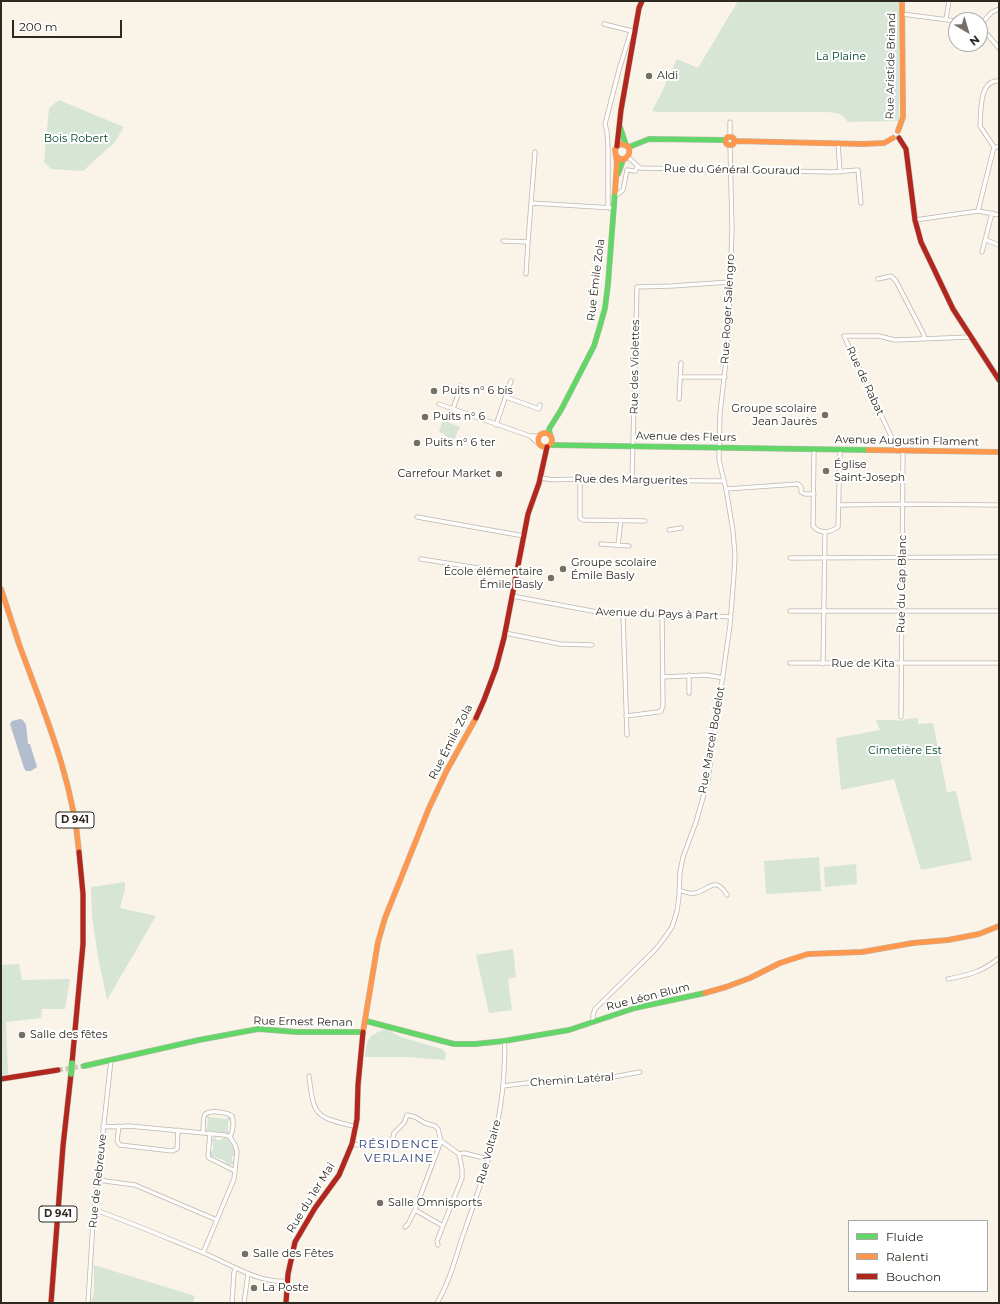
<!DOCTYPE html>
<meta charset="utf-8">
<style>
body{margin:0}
#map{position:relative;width:1000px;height:1304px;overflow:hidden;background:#f9f3e8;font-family:Montserrat,sans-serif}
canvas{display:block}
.frame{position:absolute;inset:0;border:2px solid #2d2920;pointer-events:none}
.legend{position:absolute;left:848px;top:1220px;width:140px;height:72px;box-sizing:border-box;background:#fff;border:1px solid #aba9a6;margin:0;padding:5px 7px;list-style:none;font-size:12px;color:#2d2920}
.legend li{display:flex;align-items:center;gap:8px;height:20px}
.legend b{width:20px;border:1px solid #aba9a6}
.north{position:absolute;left:948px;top:12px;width:40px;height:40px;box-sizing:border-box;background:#fff;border:1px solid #aba9a6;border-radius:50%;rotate:142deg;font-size:11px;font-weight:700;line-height:16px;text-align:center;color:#2d2920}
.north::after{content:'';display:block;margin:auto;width:14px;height:18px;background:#747066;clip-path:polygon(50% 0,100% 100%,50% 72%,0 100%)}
.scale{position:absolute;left:12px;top:20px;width:110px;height:18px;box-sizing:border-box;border:2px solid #2d2920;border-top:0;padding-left:5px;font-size:12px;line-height:14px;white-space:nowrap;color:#2d2920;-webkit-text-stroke:3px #fff;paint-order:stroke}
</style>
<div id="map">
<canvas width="1000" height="1304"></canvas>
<div class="frame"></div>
<ul class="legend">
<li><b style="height:5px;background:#63d668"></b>Fluide</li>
<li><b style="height:5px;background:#ff974d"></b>Ralenti</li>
<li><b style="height:5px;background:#b3261e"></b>Bouchon</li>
</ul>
<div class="north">N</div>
<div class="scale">200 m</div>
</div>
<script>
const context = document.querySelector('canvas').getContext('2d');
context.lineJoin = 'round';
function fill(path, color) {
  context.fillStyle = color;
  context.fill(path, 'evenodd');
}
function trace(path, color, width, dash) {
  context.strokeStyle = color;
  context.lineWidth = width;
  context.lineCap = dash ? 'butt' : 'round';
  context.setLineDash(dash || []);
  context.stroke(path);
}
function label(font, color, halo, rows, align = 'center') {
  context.font = font + ' Montserrat,sans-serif';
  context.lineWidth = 4;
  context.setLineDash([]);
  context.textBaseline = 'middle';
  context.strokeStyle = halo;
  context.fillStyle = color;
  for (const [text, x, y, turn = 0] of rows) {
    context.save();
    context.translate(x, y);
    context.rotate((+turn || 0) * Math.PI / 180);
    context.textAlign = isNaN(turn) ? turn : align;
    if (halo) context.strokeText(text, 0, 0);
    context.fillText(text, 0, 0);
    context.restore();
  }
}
fill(new Path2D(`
 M 738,1 L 899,1 L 899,121 L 848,122 C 841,112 836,113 824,112 L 659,112 L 652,111 L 661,94 L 677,59 L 698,68 Z
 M 59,100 L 124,127 L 115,142 L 83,171 L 51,169 L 44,162 L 49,108 Z
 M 443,420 L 460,427 L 454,440 C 447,438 446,434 439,432 Z
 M 918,718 L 918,724 L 933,723 L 947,792 L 956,791 L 972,860 L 921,870 L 894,779 L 841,790 L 836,738 L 880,730 L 876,720 L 896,720 L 898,721 L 904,720 L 905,719 Z
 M 819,857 L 821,891 L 766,894 L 764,861 Z
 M 856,864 L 857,884 L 825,887 L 824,867 Z
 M 125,882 L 125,889 L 120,908 L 156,916 L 107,1000 L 98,957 L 92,916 L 91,887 Z
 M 513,949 L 516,977 L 508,979 L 512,1010 L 489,1013 L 476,955 Z
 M 19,964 L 22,980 L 70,979 L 65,1009 L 42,1009 L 41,1018 L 6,1022 L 8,1074 L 1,1076 L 1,965 Z
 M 386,1029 L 401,1037 L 442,1049 L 446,1053 L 445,1060 L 409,1057 L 365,1057 C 367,1039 368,1035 386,1029 Z
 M 209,1114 L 209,1117 L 227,1119 L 228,1116 L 231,1120 L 228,1121 L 228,1131 L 230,1132 L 228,1135 L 226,1133 L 206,1131 L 204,1129 L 207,1129 L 208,1118 L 206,1118 Z
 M 216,1137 L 216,1140 L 222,1140 L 223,1137 C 232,1141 236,1147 235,1156 L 232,1156 L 232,1161 L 234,1162 L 233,1164 L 229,1166 L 227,1165 L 225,1161 L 213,1156 L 212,1158 L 211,1157 L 209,1153 L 213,1150 L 213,1141 L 211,1142 L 213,1138 Z
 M 94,1265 L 195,1296 L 193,1303 L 91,1303 L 94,1292 Z`), '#d7e5d7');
fill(new Path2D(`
 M 20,719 L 23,720 L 26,725 L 28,744 L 30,744 L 37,767 L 31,771 L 26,771 L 24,768 L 10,724 L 12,721 Z`), '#b2bdcf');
trace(new Path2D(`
 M 58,1070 L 84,1066`), '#d0cbc0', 5, [5, 2.5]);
const street = new Path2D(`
 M 902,14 L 956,21
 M 946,19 L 949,1
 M 604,24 L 632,31
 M 980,25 L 992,12 L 999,9
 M 980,26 L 999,48
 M 999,81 C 979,79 981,112 980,126 L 994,147 L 999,147
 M 730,137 L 730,122
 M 838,143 L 840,172
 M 628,157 L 640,168 L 833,172 L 858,170 L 861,203
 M 614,197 L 623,190 L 627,170 L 635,171 L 638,166
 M 531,203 L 613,208
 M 608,208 L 608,148 L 607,132 L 605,124 L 619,70 L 631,31
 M 978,211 L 994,147
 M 915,220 L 978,211 L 999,215
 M 986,240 L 999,245
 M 503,241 L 528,242 L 535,152
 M 982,252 L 992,213
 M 526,274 L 528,242
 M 878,279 L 891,276 L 896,281 L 924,335 L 924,339
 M 681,377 L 725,377
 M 506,397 L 539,409 L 540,405
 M 679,399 L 681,363
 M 439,404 L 530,436 L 539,436
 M 453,409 L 461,386
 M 496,425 L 511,381
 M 531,437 L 538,443
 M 814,449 L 813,526 C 820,534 829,533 838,527 L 840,450
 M 898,451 L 844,336 L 879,336 L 895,340 L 970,337
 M 540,477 C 552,483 567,477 580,480 L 723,481
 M 580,480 L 580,518 L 583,520 L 645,521
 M 632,480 L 637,287 L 672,286 L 730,282
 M 726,489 L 798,484 L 801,487 L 801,492 L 805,494 L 814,494
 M 839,505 L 903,504 L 999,505
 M 417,517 L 524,536
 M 669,530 L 681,528
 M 601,544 L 629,546
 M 618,545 L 621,520
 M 790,558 L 999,557
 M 421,559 L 516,574
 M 512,596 L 608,614 L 662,613 L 731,617
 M 790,611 L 999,611
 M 623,615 L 627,735
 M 505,633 L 560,644 L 592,645
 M 790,663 L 999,663
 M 823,664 L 825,532
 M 662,677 L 707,675 L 723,678
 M 689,693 L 689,675
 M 626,716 L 658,712 L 661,711 L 663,706 L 662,613
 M 901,717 L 903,451
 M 679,890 C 684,892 690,894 695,893 C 710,890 715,875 727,895
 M 948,979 C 969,975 982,972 999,958
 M 593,1022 L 593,1015 L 595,1009 L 654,951 L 663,940 L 672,927 L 677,911 L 679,896 L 680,872 L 683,857 L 696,822 L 708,780 L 730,625 L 734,574 L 735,556 L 733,531 L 726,489 L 719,460 L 720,413 L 728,344 L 730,282 L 732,229 L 730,145
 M 309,1076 C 314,1119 316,1116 356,1127
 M 503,1086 L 526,1083 L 602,1079 L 640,1072
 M 103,1126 C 112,1128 120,1126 129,1126 L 225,1135 L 230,1137 L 235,1145 L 237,1152 L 234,1179 L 203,1253
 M 119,1126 L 117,1141 L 120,1145 L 172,1151 L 177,1149 L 178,1130
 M 203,1133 C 204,1117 200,1110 219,1112 C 224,1113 228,1113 232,1116 C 234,1123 233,1131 230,1137
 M 210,1133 L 208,1156 L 209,1158 L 235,1171
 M 352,1144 L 365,1146 L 388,1147 L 391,1144 L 394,1133 L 404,1123 L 407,1115 L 415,1117 L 425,1123 L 435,1126 L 438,1129 L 441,1141 L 459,1154 L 464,1153 L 488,1159
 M 98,1180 L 135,1185 L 217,1220
 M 95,1210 C 133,1223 169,1239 206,1254 C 230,1264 260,1284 287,1281
 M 415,1210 L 443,1226
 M 405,1227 L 408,1224 L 415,1210 L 441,1141
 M 438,1245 L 437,1241 L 462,1178 L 462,1169 L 459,1154
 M 88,1303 L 93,1222 L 111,1060
 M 232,1303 L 234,1272 L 236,1268
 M 244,1303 L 248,1274
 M 437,1303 C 449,1283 455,1260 462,1238 C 481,1184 502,1128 504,1071 C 504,1061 506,1050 504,1041`);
const fast = new Path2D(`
 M 620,127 L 626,145
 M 629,147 L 649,139 L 725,140
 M 618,174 L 623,160
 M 550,435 L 549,429 L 561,410 L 594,346 L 600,326 L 605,308 L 608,284 L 615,192
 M 550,445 L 868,450
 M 366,1021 L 454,1044 L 475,1044 L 504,1041 L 569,1030 L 635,1008 L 705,993
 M 84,1066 L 199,1040 L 258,1029 L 297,1032 L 363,1032`);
const slow = new Path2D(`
 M 898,131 L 903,117 L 902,1
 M725.5 141a4.5 4.5 0 1 1 9 0a4.5 4.5 0 1 1-9 0Z
 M 734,141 L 863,144 L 884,143 L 893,138
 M 615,192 L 617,162 L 615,150 L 617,146 L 622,144 L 629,147 C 630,154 629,156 623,160 L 617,157
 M538 440a7 7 0 1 1 14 0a7 7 0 1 1-14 0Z
 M 868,450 L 999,452
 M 1,589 C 7,607 13,626 19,644 C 44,712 73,779 79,852
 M 705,993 L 726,987 L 750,978 L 780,963 L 808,954 L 862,952 L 913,943 L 948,940 L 979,934 L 999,926
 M 363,1032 L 378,942 L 385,918 L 429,808 L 447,770 L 476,718`);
const jam = new Path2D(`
 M 899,138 L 906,149 L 915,220 L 921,242 L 953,309 L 999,380
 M 617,146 L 621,110 L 639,8 L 642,1
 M 476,718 L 484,700 L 496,668 L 504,638 L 528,514 L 539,483 L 547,447
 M 72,1063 L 83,944 L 83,894 L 79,852
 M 1,1079 L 58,1070
 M 51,1303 L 63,1146 L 71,1074
 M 286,1303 L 288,1274 L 295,1242 L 315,1208 L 339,1175 L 352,1144 L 357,1119 L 358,1085 L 363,1032`);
trace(street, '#bcb7ae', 5);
trace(fast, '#bcb7ae', 6);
trace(slow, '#bcb7ae', 6);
trace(jam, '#bcb7ae', 6);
trace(street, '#fefdfc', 3.5);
trace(fast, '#63d668', 5);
trace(slow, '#ff974d', 5);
trace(jam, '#b3261e', 5);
const fastBridge = new Path2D(`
 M 71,1074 L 72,1063`);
trace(fastBridge, '#ccc3be', 7, []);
trace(fastBridge, '#63d668', 5.5);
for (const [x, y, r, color] of [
 [649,76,4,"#747066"],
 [434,391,4,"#747066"],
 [825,415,4,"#747066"],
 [425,417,4,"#747066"],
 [417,443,4,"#747066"],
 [826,471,4,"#747066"],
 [499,474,4,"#747066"],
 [563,569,4,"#747066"],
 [551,578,4,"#747066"],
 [22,1035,4,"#747066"],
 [380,1203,4,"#747066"],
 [245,1254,4,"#747066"],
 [254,1288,4,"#747066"]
]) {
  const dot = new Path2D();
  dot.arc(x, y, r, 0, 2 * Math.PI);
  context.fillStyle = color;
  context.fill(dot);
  trace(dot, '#fff', 1.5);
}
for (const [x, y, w] of [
 [75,820,38],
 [58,1214,38]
]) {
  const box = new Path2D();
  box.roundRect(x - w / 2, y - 8, w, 16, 3);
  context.fillStyle = '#fff';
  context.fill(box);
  trace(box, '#2d2920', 1);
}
label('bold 10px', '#2d2920', null, [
 ["D 941",75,820],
 ["D 941",58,1214]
]);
label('11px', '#00462d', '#fff', [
 ["La Plaine",841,57],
 ["Bois Robert",76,139],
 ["Cimetière Est",905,751]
]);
label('11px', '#2d2920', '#fff', [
 ["Rue Aristide Briand",891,66,-89],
 ["Rue du Général Gouraud",732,170,1],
 ["Rue Émile Zola",596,280,-83],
 ["Rue Roger Salengro",728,309,-87],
 ["Rue des Violettes",635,367,-89],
 ["Rue de Rabat",865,381,65],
 ["Avenue des Fleurs",686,437,1],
 ["Avenue Augustin Flament",907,441,1],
 ["Rue des Marguerites",631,480,1],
 ["Rue du Cap Blanc",902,584,-89],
 ["Avenue du Pays à Part",657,614,2],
 ["Rue de Kita",863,664],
 ["Rue Marcel Bodelot",712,740,-80],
 ["Rue Émile Zola",451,742,-63],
 ["Rue Léon Blum",648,997,-14],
 ["Rue Ernest Renan",303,1022,1],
 ["Chemin Latéral",572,1080,-4],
 ["Rue Voltaire",489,1152,-75],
 ["Rue de Rebreuve",98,1181,-84],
 ["Rue du 1er Mai",311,1198,-58]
]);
label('11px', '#2d2920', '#fff', [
 ["Aldi",657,76],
 ["Puits n° 6 bis",442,391],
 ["Groupe scolaire",817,409,"right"],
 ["Jean Jaurès",817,422,"right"],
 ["Puits n° 6",433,417],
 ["Puits n° 6 ter",425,443],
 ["Église",834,465],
 ["Saint-Joseph",834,478],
 ["Carrefour Market",491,474,"right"],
 ["Groupe scolaire",571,563],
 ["Émile Basly",571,576],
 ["École élémentaire",543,572,"right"],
 ["Émile Basly",543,585,"right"],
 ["Salle des fêtes",30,1035],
 ["Salle Omnisports",388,1203],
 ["Salle des Fêtes",253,1254],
 ["La Poste",262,1288]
], 'left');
context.letterSpacing = '1px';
label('12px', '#273e76', '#fff', [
 ["RÉSIDENCE",399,1144],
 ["VERLAINE",399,1158]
]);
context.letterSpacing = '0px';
</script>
